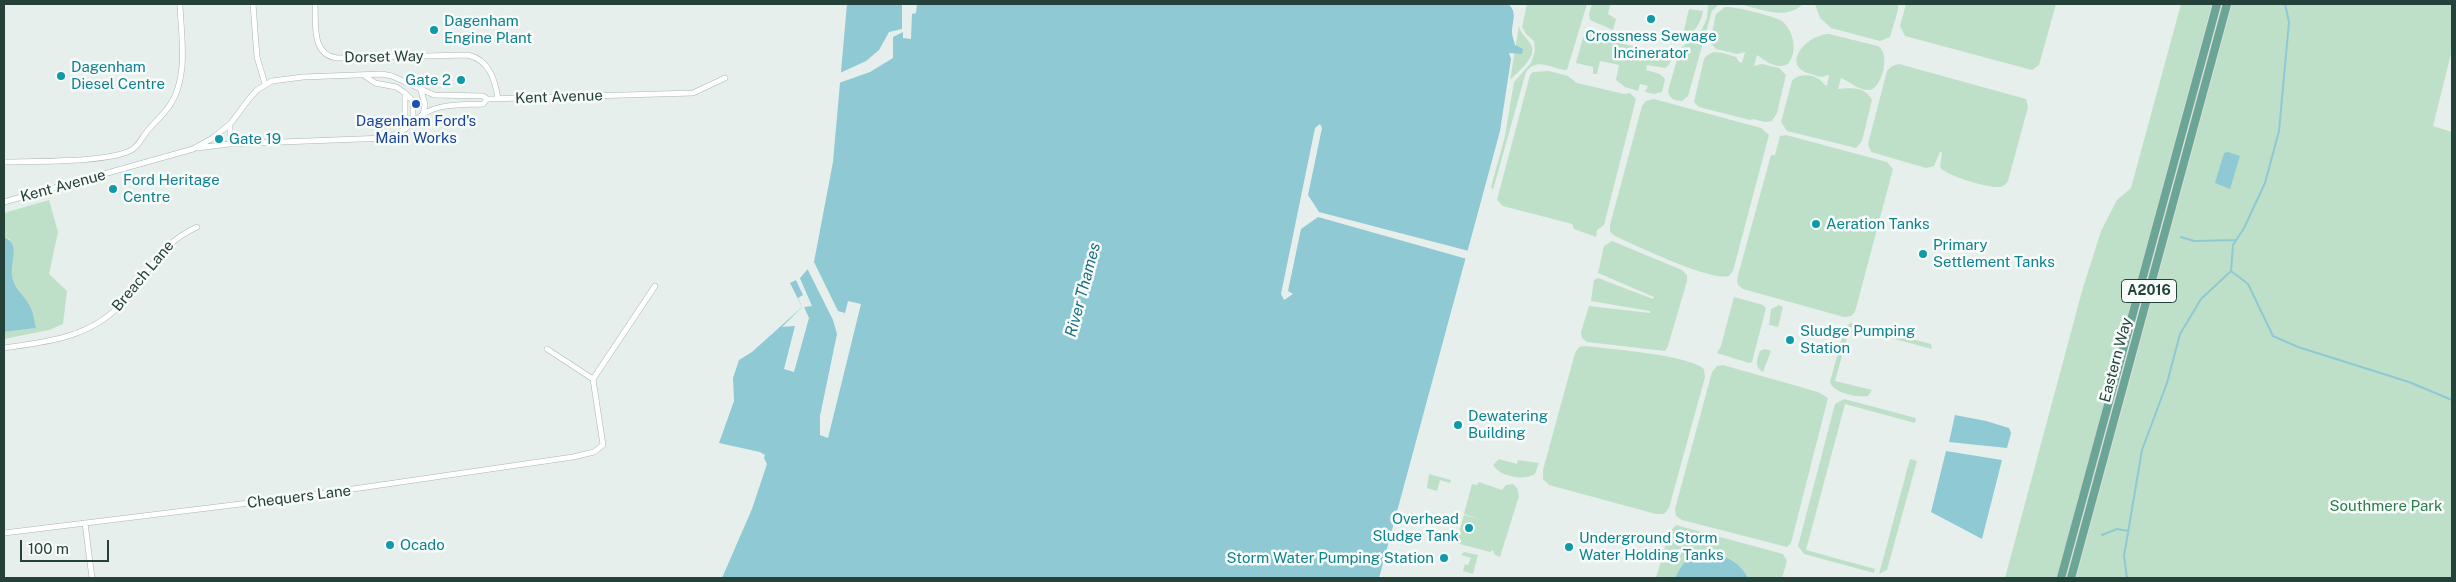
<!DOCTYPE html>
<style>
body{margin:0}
#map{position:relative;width:2456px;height:582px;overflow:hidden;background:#e6efeb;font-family:"Public Sans",sans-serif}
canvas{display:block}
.frame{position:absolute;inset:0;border:5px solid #24423a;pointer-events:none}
.scale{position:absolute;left:20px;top:540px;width:89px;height:22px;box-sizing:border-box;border:2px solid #24423a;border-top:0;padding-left:6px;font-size:15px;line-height:18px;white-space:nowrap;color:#24423a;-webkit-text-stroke:4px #f7fbf9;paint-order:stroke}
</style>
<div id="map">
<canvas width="2456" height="582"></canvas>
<div class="frame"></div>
<div class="scale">100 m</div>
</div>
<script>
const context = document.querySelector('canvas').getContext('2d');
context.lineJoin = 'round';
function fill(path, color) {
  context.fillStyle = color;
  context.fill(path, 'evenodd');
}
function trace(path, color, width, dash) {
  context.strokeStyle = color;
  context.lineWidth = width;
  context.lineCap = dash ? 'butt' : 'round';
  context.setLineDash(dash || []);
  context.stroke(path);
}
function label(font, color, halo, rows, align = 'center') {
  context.font = font + ' "Public Sans",sans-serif';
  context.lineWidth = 5;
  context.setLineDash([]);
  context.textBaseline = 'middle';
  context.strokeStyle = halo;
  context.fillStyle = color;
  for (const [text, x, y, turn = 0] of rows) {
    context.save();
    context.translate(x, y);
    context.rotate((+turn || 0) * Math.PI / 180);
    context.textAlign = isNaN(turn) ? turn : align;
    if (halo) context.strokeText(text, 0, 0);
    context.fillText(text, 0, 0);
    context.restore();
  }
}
fill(new Path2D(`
 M 1527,4 L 1587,4 L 1567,70 C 1553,70 1537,56 1526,72 L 1493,190 L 1491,187 L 1505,136 L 1514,82 L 1531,63 L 1535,50 L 1534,41 L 1526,34 L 1522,27 Z
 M 1592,4 L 1610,5 L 1608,14 L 1616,19 L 1613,30 L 1590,20 L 1589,14 Z
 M 1708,4 L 1719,4 L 1712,11 L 1688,96 L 1682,101 C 1674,101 1669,98 1668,91 L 1680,49 L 1702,29 L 1707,18 Z
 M 1740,4 L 1803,4 C 1785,21 1761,9 1740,4 Z
 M 1815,4 L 1898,4 L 1898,10 L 1890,37 L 1880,41 L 1831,28 L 1820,18 Z
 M 1906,4 L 2056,4 L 2039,65 L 2032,70 L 1905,36 L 1900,26 Z
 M 2181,4 L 2212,4 L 2057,578 L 2005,578 L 2082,291 L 2101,231 L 2117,200 L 2131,188 Z
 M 2232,4 L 2452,4 L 2452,50 L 2433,126 L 2452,132 L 2452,578 L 2076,578 Z
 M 1725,7 C 1734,6 1774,16 1782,21 C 1794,31 1798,52 1788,64 C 1776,70 1766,61 1757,55 L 1754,66 L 1762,64 L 1779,68 L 1786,75 L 1777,113 L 1772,121 L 1765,122 L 1753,119 L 1750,120 L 1699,107 L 1694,102 L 1704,59 C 1712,47 1725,54 1736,57 L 1739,62 L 1742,63 L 1745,52 L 1737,54 L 1716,49 L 1710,42 L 1716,14 Z
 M 1689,9 L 1703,11 C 1700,30 1683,47 1662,41 L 1662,30 L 1683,34 Z
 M 1519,26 C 1521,34 1526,37 1530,43 C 1540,56 1517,72 1510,80 Z
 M 1590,29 L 1605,33 L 1604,39 L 1672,56 L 1669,65 L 1665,68 L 1647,65 L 1646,70 L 1660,74 L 1665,79 L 1662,92 L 1654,94 L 1645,92 L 1648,86 L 1640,84 L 1638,91 L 1625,87 L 1616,80 L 1619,65 L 1600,61 L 1597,74 L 1593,74 L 1593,67 L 1576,63 L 1584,34 Z
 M 1829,34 L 1878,46 C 1891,53 1882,88 1870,90 C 1858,91 1849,81 1841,78 L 1838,89 C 1850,88 1865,86 1872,100 L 1862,141 L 1856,148 L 1787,131 L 1781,122 L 1792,81 C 1798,73 1814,74 1821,81 C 1823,82 1824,85 1827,86 L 1829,75 C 1827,75 1825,76 1822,77 C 1819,77 1814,75 1811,74 C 1779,66 1807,34 1829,34 Z
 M 1899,64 L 2026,99 L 2028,107 L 2008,181 C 2005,185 2003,187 1998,187 C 1988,188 1944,175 1940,167 L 1942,152 L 1940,152 L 1934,166 L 1926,168 L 1871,152 L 1868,144 L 1887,71 L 1892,66 Z
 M 1549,71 L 1568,76 L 1577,83 L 1624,94 L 1630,93 L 1636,99 L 1604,225 L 1597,230 L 1596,237 L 1574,229 L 1572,224 L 1503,206 L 1497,200 L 1530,75 L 1533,72 Z
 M 1654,99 L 1761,128 L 1769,135 L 1733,271 L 1729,276 C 1709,281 1637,246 1615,236 L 1610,232 L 1610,225 L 1642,106 L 1646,101 Z
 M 1786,135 L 1887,162 L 1893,169 L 1855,312 L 1851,316 L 1844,317 L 1743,289 L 1738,285 L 1737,279 L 1771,155 L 1775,155 L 1780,136 Z
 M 49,200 L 58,232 L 49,274 L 67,291 L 63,324 L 49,330 L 4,339 L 4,332 L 35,328 L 32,309 L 15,288 L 11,273 L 10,239 L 4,237 L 4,213 Z
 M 1612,241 L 1682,270 L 1687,275 L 1687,281 L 1668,346 L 1665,351 L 1587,342 L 1582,338 L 1581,332 L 1589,306 L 1650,313 L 1650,311 L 1591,301 L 1594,280 L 1598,278 L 1653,299 L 1654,297 L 1598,273 L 1604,246 Z
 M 1734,297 L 1763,305 L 1766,308 L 1752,362 L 1749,363 L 1717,353 L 1721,346 Z
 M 1779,305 L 1783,307 L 1778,327 L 1769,325 L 1771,309 Z
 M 1851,323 L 1931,344 L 1932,349 L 1850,327 L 1835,381 L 1872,390 L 1868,396 C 1858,398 1833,393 1830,382 L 1845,327 Z
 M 1585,346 C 1610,349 1689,355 1704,369 L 1705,377 L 1669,508 L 1664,514 L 1656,514 L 1549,485 L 1543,479 L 1543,470 L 1575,353 L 1579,347 Z
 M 1765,349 L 1771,351 L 1763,372 C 1754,367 1757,359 1760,351 Z
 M 1723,365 L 1818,392 L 1828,398 L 1791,543 L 1787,547 L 1682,520 L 1676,516 L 1675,509 L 1712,372 L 1717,366 Z
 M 1844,399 L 1916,418 L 1915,423 L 1845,404 L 1806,550 L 1875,569 L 1874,573 L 1804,554 L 1798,546 L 1835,404 Z
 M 1499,459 L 1517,464 L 1518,460 L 1539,463 L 1535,474 C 1524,481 1500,477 1493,465 Z
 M 1910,459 L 1917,461 L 1887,570 L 1879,574 Z
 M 1429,474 L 1451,480 L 1450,483 L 1440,480 L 1437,491 L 1427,488 Z
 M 1479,482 L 1502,490 L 1506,485 L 1513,484 L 1517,488 L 1519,496 L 1500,557 L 1494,554 L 1493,550 L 1490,552 L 1456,543 L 1464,515 L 1479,519 L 1464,514 L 1472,484 L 1477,485 Z
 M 1676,525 L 1783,554 L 1787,561 L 1782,578 L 1656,578 L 1669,533 Z
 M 1464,552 L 1478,555 L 1473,574 L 1463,571 L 1465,564 L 1468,565 L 1471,558 L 1461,555 Z`), '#bfe0c8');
fill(new Path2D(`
 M 847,4 L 1508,4 C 1518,12 1512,22 1512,32 C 1512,36 1514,41 1515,45 L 1523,49 L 1522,54 L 1509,53 L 1511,59 L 1500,131 L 1379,578 L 722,578 L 752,509 L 767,464 L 764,458 L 765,455 L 760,452 L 719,443 L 734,401 L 733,378 L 739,360 L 752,352 L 802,307 L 790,283 L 800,278 L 814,262 L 833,162 Z
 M 2228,152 L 2240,156 L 2230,189 L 2215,183 L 2224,153 Z
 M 4,237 C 21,244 10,261 12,275 C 14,291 25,295 31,308 C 34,314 34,322 36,328 L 4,332 Z
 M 1955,415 L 1986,421 L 2009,428 L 2011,433 L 2007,448 L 1949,442 Z
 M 1946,451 L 2002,460 L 1982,539 L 1931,512 Z
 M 1702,549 C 1721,555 1738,559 1748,578 L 1675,578 C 1682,565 1687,556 1702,549 Z`), '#8ec9d4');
fill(new Path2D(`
 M 902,4 L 917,4 L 916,13 L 912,14 L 911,39 L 903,38 L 903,32 L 893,37 L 893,58 L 870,72 L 839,83 L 840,73 L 866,61 L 879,50 L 889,32 L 902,29 Z
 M 1320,124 L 1322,128 L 1308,195 L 1319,212 L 1469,251 L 1467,259 L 1318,217 L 1301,229 L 1288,291 L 1293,294 L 1284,300 L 1281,294 L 1315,128 Z
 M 814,262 L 838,311 L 845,313 L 848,301 L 861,304 L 828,438 L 820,435 L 820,416 L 837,334 L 833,320 L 807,268 Z
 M 799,276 L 812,306 L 804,307 L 809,318 L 794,372 L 784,369 L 795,326 L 782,327 L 802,307 L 798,298 L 803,295 L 795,278 Z`), '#e6efeb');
trace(new Path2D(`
 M 2181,237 L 2194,241 L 2236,240
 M 2231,271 L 2248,284 L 2273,336 L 2298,347 L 2409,382 L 2452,400
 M 2102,535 L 2117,529 L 2128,531
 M 2127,578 L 2124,556 L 2142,450 L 2167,383 L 2180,334 L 2201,299 L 2231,271 L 2233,245 L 2244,228 L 2265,183 L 2279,131 L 2289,22 L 2285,4`), '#8ec9d4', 2);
const minor = new Path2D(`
 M 253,4 L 257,57 L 265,84
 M 315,4 C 316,23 311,55 337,58 L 468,55 C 489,60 495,79 498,99
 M 365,76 L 375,83 L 396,87 L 405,93 L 405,129
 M 421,91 L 425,104 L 423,115
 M 405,93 L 413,101 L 413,123
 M 230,124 L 230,136 L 239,143
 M 197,148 L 229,144 L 386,138 C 402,134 410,124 422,115 C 439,103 464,105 483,104 L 487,99
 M 4,162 C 32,161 112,163 133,149 C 141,143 143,135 150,128 C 157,120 164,114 170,105 C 189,76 181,37 180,4
 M 4,202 L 193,149 L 213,138 L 231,123 L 249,99 L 257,90 L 272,81 L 303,77 L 382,74 L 392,76 L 434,95 L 483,96 L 487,99 L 693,93 L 725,78
 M 4,348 C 46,342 89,338 120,305 C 149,275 157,245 197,227
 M 593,379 L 655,286
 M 85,523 L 92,578
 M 4,533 L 298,497 L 573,457 L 594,452 L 603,445 L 593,379 L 547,349`);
const primary = new Path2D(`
 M 2061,578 L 2217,4
 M 2071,578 L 2227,4`);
trace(minor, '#a8b8b2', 6);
trace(primary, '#c2cac8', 9);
trace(minor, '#fff', 5);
trace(primary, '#6aa596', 8);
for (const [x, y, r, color] of [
 [1651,19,5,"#0f9aa8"],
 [434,30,5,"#0f9aa8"],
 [61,76,5,"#0f9aa8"],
 [461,80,5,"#0f9aa8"],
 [416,104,5,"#1a4fb4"],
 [219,139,5,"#0f9aa8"],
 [113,189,5,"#0f9aa8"],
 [1816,224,5,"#0f9aa8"],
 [1923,254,5,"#0f9aa8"],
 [1790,340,5,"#0f9aa8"],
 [1458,425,5,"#0f9aa8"],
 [1469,528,5,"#0f9aa8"],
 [390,545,5,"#0f9aa8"],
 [1569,547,5,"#0f9aa8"],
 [1444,558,5,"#0f9aa8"]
]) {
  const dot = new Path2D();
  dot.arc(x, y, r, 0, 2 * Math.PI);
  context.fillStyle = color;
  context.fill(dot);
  trace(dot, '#f7fbf9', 2);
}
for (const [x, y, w] of [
 [2149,291,55]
]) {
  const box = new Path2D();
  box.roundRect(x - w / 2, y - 11.5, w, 23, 4);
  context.fillStyle = '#f7fbf9';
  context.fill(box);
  trace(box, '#24423a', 1);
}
label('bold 14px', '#24423a', null, [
 ["A2016",2149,291]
]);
label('15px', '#0d838f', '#f7fbf9', [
 ["Dagenham",444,21],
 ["Engine Plant",444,38],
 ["Crossness Sewage",1651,36,"center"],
 ["Incinerator",1651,53,"center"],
 ["Dagenham",71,67],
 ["Diesel Centre",71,84],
 ["Gate 2",451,80,"right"],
 ["Gate 19",229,139],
 ["Ford Heritage",123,180],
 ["Centre",123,197],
 ["Aeration Tanks",1826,224],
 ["Primary",1933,245],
 ["Settlement Tanks",1933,262],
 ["Sludge Pumping",1800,331],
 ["Station",1800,348],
 ["Dewatering",1468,416],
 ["Building",1468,433],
 ["Overhead",1459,519,"right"],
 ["Sludge Tank",1459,536,"right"],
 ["Underground Storm",1579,538],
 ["Water Holding Tanks",1579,555],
 ["Ocado",400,545],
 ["Storm Water Pumping Station",1434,558,"right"]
], 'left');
label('15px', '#24423a', '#f7fbf9', [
 ["Dorset Way",384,57,-1],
 ["Kent Avenue",559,97,-2],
 ["Kent Avenue",63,186,-15],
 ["Breach Lane",143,276,-50],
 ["Eastern Way",2116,360,-75],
 ["Chequers Lane",299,497,-7]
]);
label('15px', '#164399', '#f7fbf9', [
 ["Dagenham Ford's",416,121],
 ["Main Works",416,138]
]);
label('15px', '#2d7a4b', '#f7fbf9', [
 ["Southmere Park",2386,506]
]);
label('italic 16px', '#1c6f80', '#f7fbf9', [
 ["River Thames",1083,290,-75]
]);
</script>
